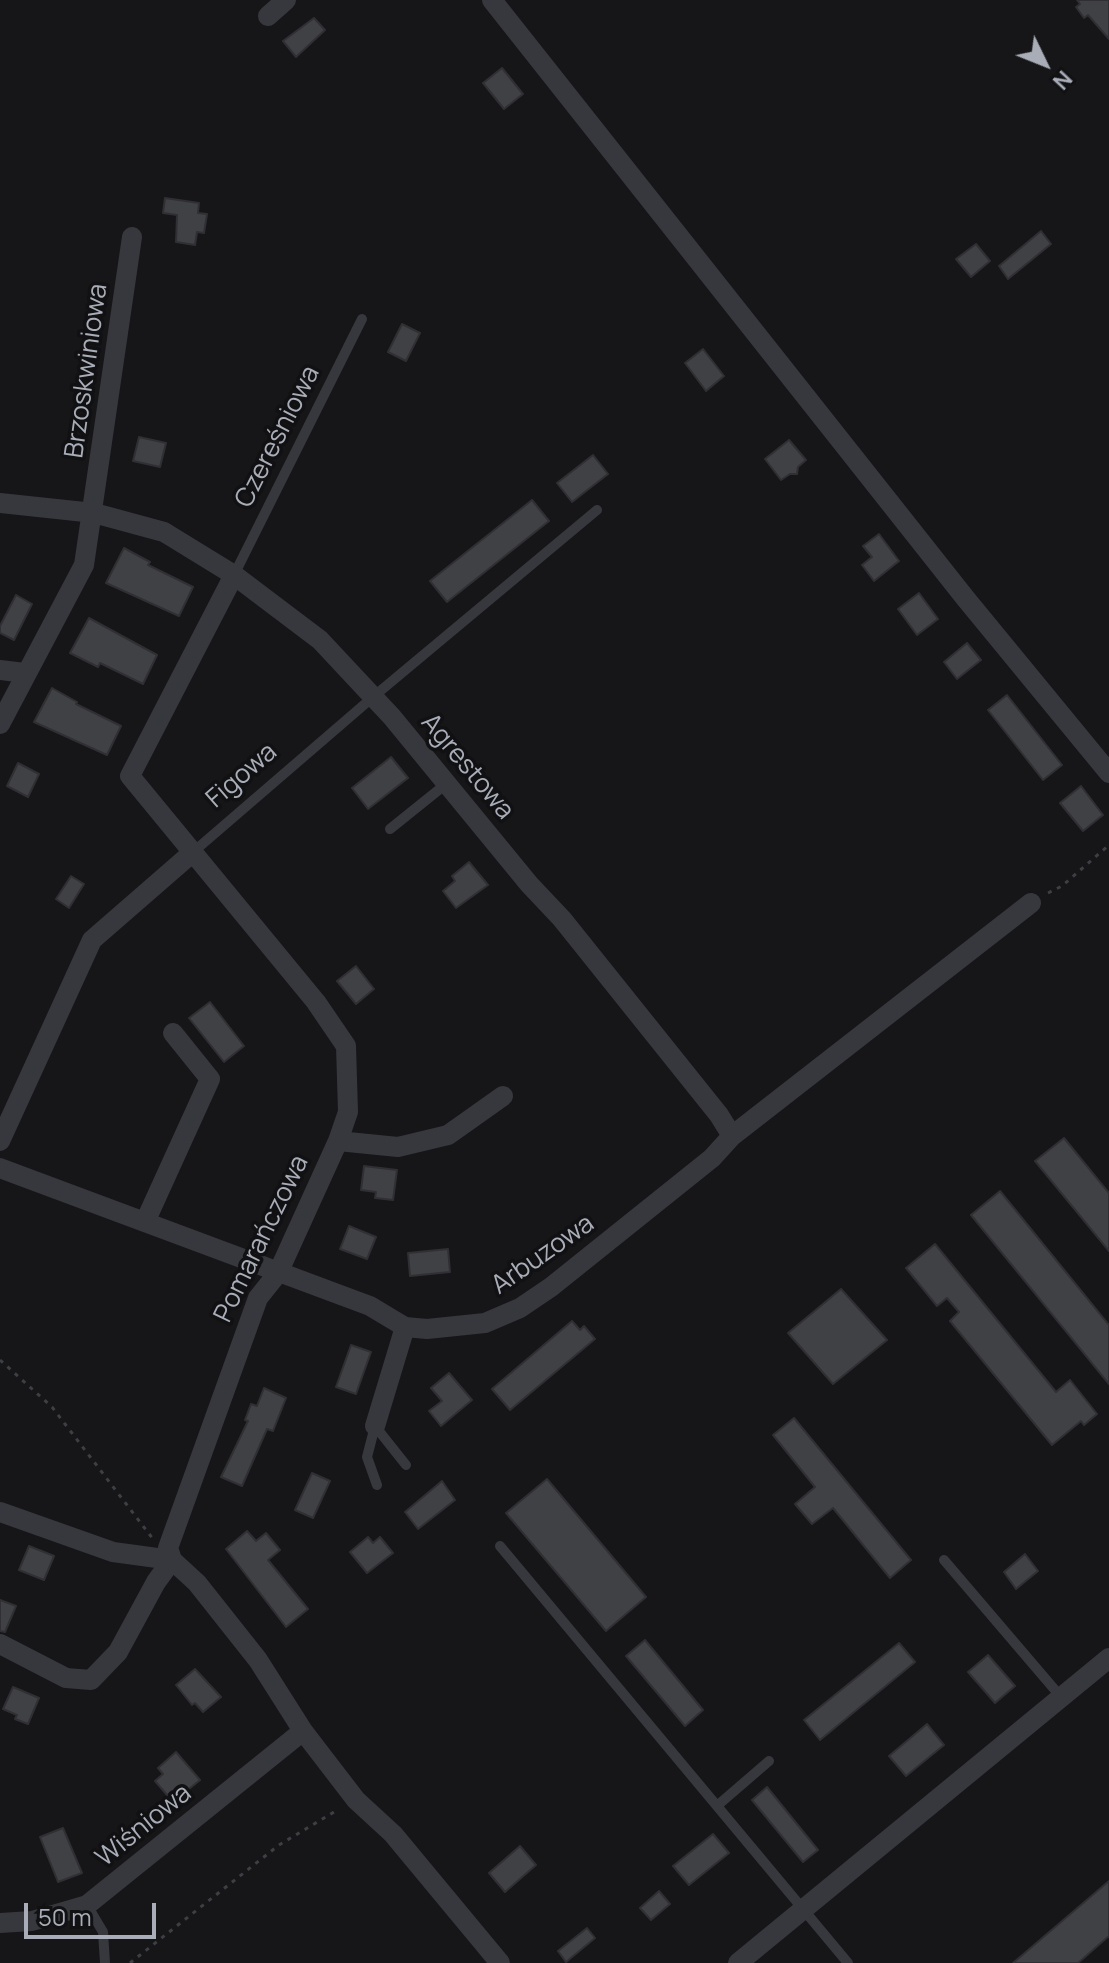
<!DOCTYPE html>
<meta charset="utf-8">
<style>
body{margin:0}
#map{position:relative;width:1109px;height:1963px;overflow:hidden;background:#161618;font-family:Manrope,sans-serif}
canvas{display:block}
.north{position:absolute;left:1005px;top:24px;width:80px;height:80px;-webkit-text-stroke:6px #111113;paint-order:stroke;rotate:133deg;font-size:22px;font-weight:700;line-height:32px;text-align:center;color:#a8adb8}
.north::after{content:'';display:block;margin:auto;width:28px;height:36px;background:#a8adb8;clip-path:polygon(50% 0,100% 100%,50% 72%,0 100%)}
.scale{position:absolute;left:24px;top:1903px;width:132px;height:36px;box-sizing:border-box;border:4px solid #a8adb8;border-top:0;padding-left:10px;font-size:24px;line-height:28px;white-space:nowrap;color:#a8adb8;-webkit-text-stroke:6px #111113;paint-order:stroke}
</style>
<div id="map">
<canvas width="1109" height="1963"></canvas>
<div class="north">N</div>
<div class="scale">50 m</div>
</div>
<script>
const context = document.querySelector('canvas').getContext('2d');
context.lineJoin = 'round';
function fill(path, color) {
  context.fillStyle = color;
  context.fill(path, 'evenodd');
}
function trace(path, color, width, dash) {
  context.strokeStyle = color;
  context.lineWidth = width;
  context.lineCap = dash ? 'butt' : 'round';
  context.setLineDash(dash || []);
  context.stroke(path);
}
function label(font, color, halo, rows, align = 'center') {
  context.font = font + ' Manrope,sans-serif';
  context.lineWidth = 7;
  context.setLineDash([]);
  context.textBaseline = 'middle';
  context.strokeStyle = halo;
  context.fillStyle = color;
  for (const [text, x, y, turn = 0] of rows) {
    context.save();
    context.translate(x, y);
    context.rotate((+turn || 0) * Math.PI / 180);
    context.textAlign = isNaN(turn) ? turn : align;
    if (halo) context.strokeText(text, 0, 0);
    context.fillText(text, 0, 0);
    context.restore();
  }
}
const building = new Path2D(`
 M 1077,0 L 1109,0 L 1109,39 L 1088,15 L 1084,18 L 1076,7 L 1080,4 Z
 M 314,18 L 325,30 L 296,57 L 283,41 Z
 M 502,68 L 523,94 L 504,109 L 483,83 Z
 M 165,198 L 199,203 L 198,213 L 207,214 L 204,233 L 197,232 L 195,245 L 176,242 L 177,215 L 163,213 Z
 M 1041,231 L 1051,244 L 1008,279 L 999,266 Z
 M 976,244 L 990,261 L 971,277 L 956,259 Z
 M 402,324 L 420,333 L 406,361 L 388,352 Z
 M 703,349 L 724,376 L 706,391 L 685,363 Z
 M 139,437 L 166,443 L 160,467 L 133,461 Z
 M 789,440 L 806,460 L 798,467 L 797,474 L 790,474 L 781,480 L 765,459 Z
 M 593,455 L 608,474 L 572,502 L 557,483 Z
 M 532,500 L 549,521 L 447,602 L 430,581 Z
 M 879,534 L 899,561 L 874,581 L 862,565 L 872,557 L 863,546 Z
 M 124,548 L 150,562 L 148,565 L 193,587 L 179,616 L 106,583 Z
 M 919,593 L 938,619 L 917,635 L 898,609 Z
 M 16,595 L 32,604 L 14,640 L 0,633 L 0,626 Z
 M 89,618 L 157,655 L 143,684 L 100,663 L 98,667 L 70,653 Z
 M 967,643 L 981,660 L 957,679 L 944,662 Z
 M 52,688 L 77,702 L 76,704 L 121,726 L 107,755 L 34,722 Z
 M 1007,695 L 1062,765 L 1043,780 L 988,710 Z
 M 391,757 L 408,778 L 368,809 L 352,788 Z
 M 18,763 L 39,774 L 28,797 L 7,786 Z
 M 1081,786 L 1103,815 L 1083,831 L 1060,803 Z
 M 469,862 L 488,885 L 456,908 L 443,891 L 455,881 L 452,876 Z
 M 71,876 L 84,884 L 69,908 L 56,899 Z
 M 356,966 L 374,989 L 356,1004 L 337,981 Z
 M 210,1002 L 244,1046 L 224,1062 L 189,1018 Z
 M 1064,1138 L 1109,1193 L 1109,1251 L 1035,1161 Z
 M 364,1166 L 397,1170 L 393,1200 L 375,1198 L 376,1192 L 361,1190 Z
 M 1000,1191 L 1109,1325 L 1109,1384 L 971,1215 Z
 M 349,1226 L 376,1237 L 367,1259 L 340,1249 Z
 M 935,1244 L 1056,1392 L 1070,1380 L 1097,1414 L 1084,1425 L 1081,1421 L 1052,1445 L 950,1321 L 959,1312 L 947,1298 L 937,1306 L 906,1268 Z
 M 448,1249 L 450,1272 L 410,1276 L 408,1253 Z
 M 841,1289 L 887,1340 L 833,1384 L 788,1333 Z
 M 572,1321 L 580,1330 L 584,1326 L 595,1339 L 510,1410 L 492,1389 Z
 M 351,1345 L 371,1352 L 356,1394 L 336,1387 Z
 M 449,1373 L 472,1400 L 441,1426 L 429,1411 L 442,1401 L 431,1388 Z
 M 264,1388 L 286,1398 L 273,1431 L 267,1429 L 242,1486 L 221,1477 L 248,1421 L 245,1420 L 251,1404 L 257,1406 Z
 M 794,1418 L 911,1560 L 890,1578 L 833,1508 L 812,1524 L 795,1504 L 815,1487 L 773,1435 Z
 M 312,1473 L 330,1481 L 313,1518 L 295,1510 Z
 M 547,1479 L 646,1597 L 606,1631 L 506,1513 Z
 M 442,1481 L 455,1500 L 418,1529 L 405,1512 Z
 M 247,1531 L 256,1541 L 266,1533 L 280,1550 L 268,1560 L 308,1609 L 286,1627 L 226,1549 Z
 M 368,1537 L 373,1543 L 380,1537 L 393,1553 L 367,1573 L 350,1552 Z
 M 29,1546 L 54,1556 L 44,1580 L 19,1570 Z
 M 1025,1554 L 1038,1571 L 1016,1589 L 1004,1572 Z
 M 0,1600 L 16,1606 L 5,1632 L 0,1631 Z
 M 645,1640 L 703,1710 L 685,1726 L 626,1656 Z
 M 899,1643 L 915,1662 L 820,1740 L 804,1720 Z
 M 988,1655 L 1015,1686 L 995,1703 L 968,1672 Z
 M 195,1669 L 221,1697 L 203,1712 L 195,1703 L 192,1705 L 176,1685 Z
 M 13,1687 L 39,1698 L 28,1724 L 15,1719 L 17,1715 L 3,1709 Z
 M 927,1724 L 944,1745 L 906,1776 L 889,1756 Z
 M 176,1752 L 200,1780 L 173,1802 L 155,1781 L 163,1774 L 158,1768 Z
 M 767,1787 L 818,1850 L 803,1862 L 752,1800 Z
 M 63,1828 L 82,1873 L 58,1882 L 40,1837 Z
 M 713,1834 L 729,1853 L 689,1885 L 673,1866 Z
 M 520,1846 L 536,1865 L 505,1892 L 489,1873 Z
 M 1109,1881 L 1109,1936 L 1078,1963 L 1013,1963 Z
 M 659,1891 L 670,1904 L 651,1920 L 640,1908 Z
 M 587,1928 L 595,1938 L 566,1962 L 558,1951 Z`);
fill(building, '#404145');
trace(building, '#303034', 2);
trace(new Path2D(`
 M 1048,893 L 1062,886 L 1109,845
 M 0,1360 L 52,1407 L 153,1539
 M 130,1963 L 279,1845 L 339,1809`), '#3d3f44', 3, [4, 6]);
trace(new Path2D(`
 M 234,575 L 362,319
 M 390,829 L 446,784
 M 192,853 L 373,697 L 597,510
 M 377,1485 L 367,1457 L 375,1426 L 406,1465
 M 500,1546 L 848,1963
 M 944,1560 L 1061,1697
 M 718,1805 L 769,1761
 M 87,1905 L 103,1932 L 105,1963`), '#37383d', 10);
trace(new Path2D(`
 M 492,0 L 966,599 L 1109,773
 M 268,16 L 286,0
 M 0,503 L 94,513 L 164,532 L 234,575 L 320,640 L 392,717 L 529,884 L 562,919 L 719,1115 L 732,1136
 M 0,670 L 25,673
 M 0,724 L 84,565 L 132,237
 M 0,1141 L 92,940 L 192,853
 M 338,1141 L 398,1147 L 448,1135 L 503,1096
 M 0,1168 L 370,1306 L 405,1327 L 427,1329 L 485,1323 L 520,1308 L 551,1287 L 712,1158 L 732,1136 L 1031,903
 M 145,1222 L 210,1079 L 173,1033
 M 375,1426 L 405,1327
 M 0,1512 L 113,1552 L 172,1560 L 197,1583 L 258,1660 L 303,1731 L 356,1800 L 393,1834 L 500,1963
 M 172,1560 L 168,1548 L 258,1298 L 278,1273 L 338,1141 L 348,1112 L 346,1046 L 316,1002 L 130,776 L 234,575
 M 0,1644 L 66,1678 L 91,1680 L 118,1652 L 156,1582 L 172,1560
 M 0,1923 L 32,1921 L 87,1905 L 303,1731
 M 738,1963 L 1109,1658`), '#37383d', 20);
label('26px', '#a8adb8', '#111113', [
 ["Brzoskwiniowa",87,371,-82],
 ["Czereśniowa",278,437,-63],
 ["Agrestowa",467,767,50],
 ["Figowa",242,776,-41],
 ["Pomarańczowa",262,1239,-64],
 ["Arbuzowa",543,1255,-35],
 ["Wiśniowa",144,1826,-39]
]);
</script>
